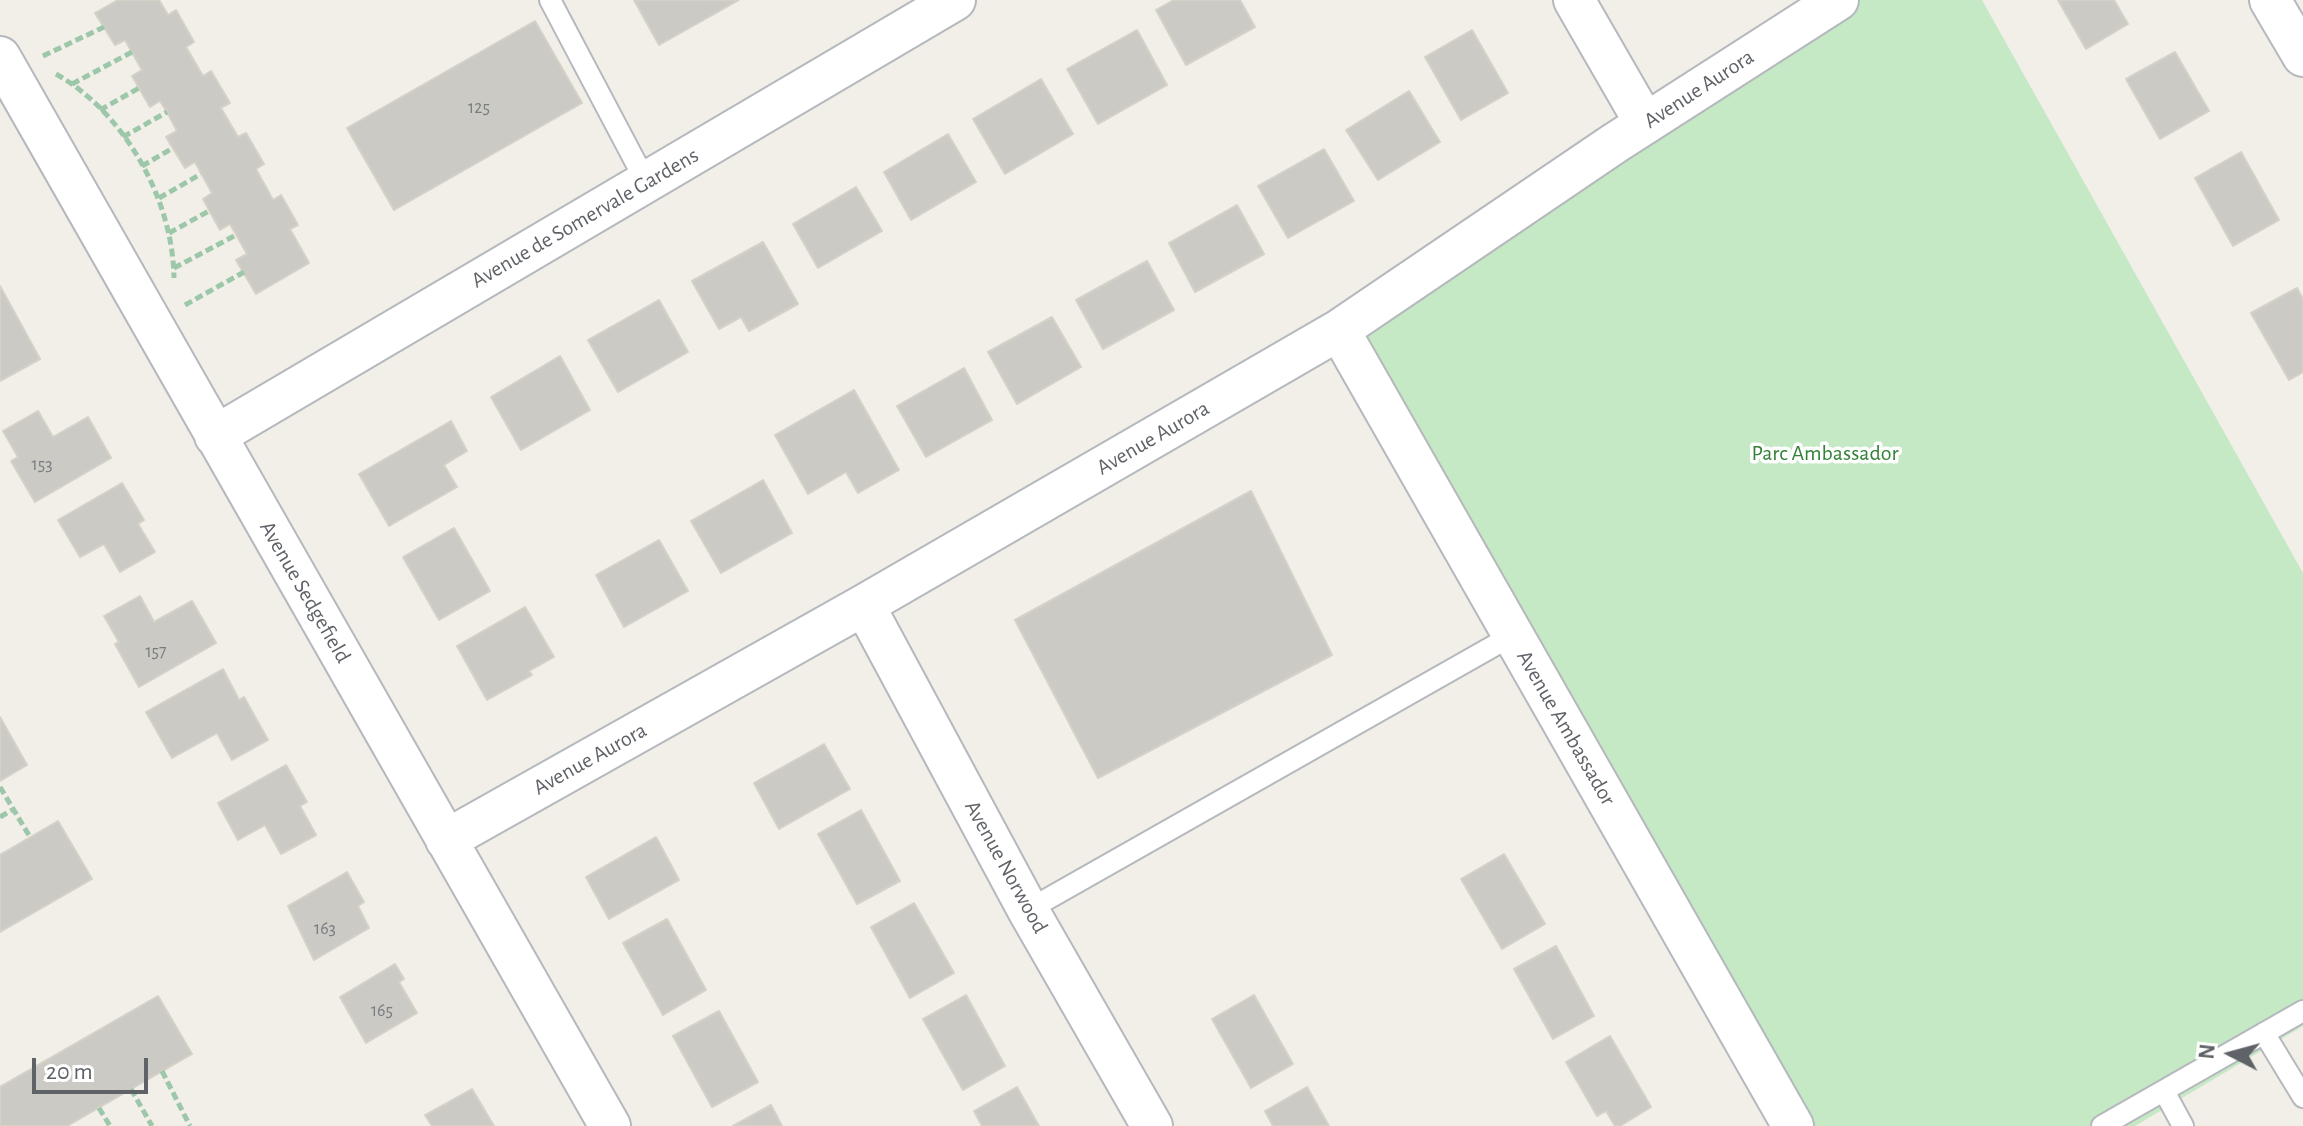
<!DOCTYPE html>
<style>
body{margin:0}
#map{position:relative;width:2303px;height:1126px;overflow:hidden;background:#f1efe8;font-family:"Alegreya Sans",sans-serif}
canvas{display:block}
.north{position:absolute;left:2191px;top:1014px;width:80px;height:80px;-webkit-text-stroke:6px #fff;paint-order:stroke;rotate:276deg;font-size:22px;font-weight:700;line-height:32px;text-align:center;color:#5f6368}
.north::after{content:'';display:block;margin:auto;width:28px;height:36px;background:#5f6368;clip-path:polygon(50% 0,100% 100%,50% 72%,0 100%)}
.scale{position:absolute;left:32px;top:1058px;width:116px;height:36px;box-sizing:border-box;border:4px solid #5f6368;border-top:0;padding-left:10px;font-size:24px;line-height:28px;white-space:nowrap;color:#5f6368;-webkit-text-stroke:6px #fff;paint-order:stroke}
</style>
<div id="map">
<canvas width="2303" height="1126"></canvas>
<div class="north">N</div>
<div class="scale">20 m</div>
</div>
<script>
const context = document.querySelector('canvas').getContext('2d');
context.lineJoin = 'round';
function fill(path, color) {
  context.fillStyle = color;
  context.fill(path, 'evenodd');
}
function trace(path, color, width, dash) {
  context.strokeStyle = color;
  context.lineWidth = width;
  context.lineCap = dash ? 'butt' : 'round';
  context.setLineDash(dash || []);
  context.stroke(path);
}
function label(font, color, halo, rows, align = 'center') {
  context.font = font + ' "Alegreya Sans",sans-serif';
  context.lineWidth = 7;
  context.setLineDash([]);
  context.textBaseline = 'middle';
  context.strokeStyle = halo;
  context.fillStyle = color;
  for (const [text, x, y, turn = 0] of rows) {
    context.save();
    context.translate(x, y);
    context.rotate((+turn || 0) * Math.PI / 180);
    context.textAlign = isNaN(turn) ? turn : align;
    if (halo) context.strokeText(text, 0, 0);
    context.fillText(text, 0, 0);
    context.restore();
  }
}
fill(new Path2D(`
 M 1841,0 L 1982,0 L 2303,573 L 2303,1026 L 2135,1126 L 1803,1126 L 1339,330 Z`), '#c5e8c5');
const building = new Path2D(`
 M 118,0 L 159,0 L 168,15 L 176,10 L 194,42 L 186,47 L 203,76 L 211,71 L 230,103 L 221,108 L 238,137 L 246,133 L 264,164 L 256,169 L 273,200 L 281,195 L 298,225 L 290,229 L 309,263 L 256,294 L 236,260 L 247,254 L 230,224 L 220,230 L 203,199 L 212,193 L 195,162 L 185,168 L 166,137 L 177,131 L 167,112 L 160,101 L 150,107 L 132,76 L 142,70 L 125,40 L 115,45 L 95,13 Z
 M 634,0 L 739,0 L 659,45 Z
 M 1174,0 L 1240,0 L 1255,27 L 1186,65 L 1156,10 Z
 M 2058,0 L 2114,0 L 2128,24 L 2086,49 Z
 M 535,21 L 582,103 L 394,210 L 347,128 Z
 M 1137,30 L 1167,85 L 1098,124 L 1067,69 Z
 M 1472,30 L 1508,93 L 1461,120 L 1425,57 Z
 M 2175,52 L 2209,111 L 2160,139 L 2126,79 Z
 M 1041,79 L 1073,134 L 1005,174 L 973,119 Z
 M 1409,91 L 1440,142 L 1378,180 L 1346,130 Z
 M 948,134 L 976,182 L 911,220 L 884,172 Z
 M 1324,149 L 1354,201 L 1288,238 L 1258,186 Z
 M 2241,152 L 2279,220 L 2233,246 L 2195,178 Z
 M 856,187 L 882,231 L 818,268 L 793,224 Z
 M 1237,205 L 1264,254 L 1195,292 L 1169,243 Z
 M 763,242 L 798,304 L 749,331 L 741,317 L 719,329 L 692,281 Z
 M 1147,261 L 1174,310 L 1103,349 L 1076,300 Z
 M 0,286 L 40,359 L 0,381 Z
 M 2297,288 L 2303,299 L 2303,372 L 2289,380 L 2251,313 Z
 M 659,300 L 688,352 L 618,392 L 588,340 Z
 M 1052,317 L 1081,367 L 1017,404 L 988,352 Z
 M 560,356 L 590,410 L 521,450 L 491,397 Z
 M 964,368 L 992,420 L 926,457 L 897,406 Z
 M 854,390 L 899,470 L 858,493 L 846,472 L 808,494 L 775,435 Z
 M 38,411 L 53,437 L 88,417 L 111,458 L 35,502 L 11,461 L 18,457 L 3,431 Z
 M 451,421 L 467,451 L 444,465 L 457,487 L 389,526 L 359,474 Z
 M 763,480 L 792,533 L 721,573 L 691,521 Z
 M 122,483 L 144,520 L 138,524 L 155,552 L 120,572 L 104,544 L 80,557 L 58,520 Z
 M 1251,491 L 1332,655 L 1098,778 L 1015,620 Z
 M 454,528 L 490,591 L 439,620 L 403,557 Z
 M 659,540 L 688,591 L 624,627 L 596,575 Z
 M 140,596 L 154,622 L 192,601 L 216,643 L 139,687 L 115,644 L 119,642 L 104,616 Z
 M 525,607 L 554,657 L 529,671 L 532,675 L 487,700 L 457,646 Z
 M 223,669 L 239,700 L 244,697 L 268,740 L 232,760 L 217,733 L 172,758 L 146,712 Z
 M 0,717 L 27,765 L 0,781 Z
 M 824,744 L 850,789 L 779,829 L 754,783 Z
 M 286,765 L 307,802 L 300,806 L 316,835 L 281,854 L 265,825 L 238,840 L 218,803 Z
 M 861,810 L 900,881 L 857,904 L 818,834 Z
 M 58,821 L 92,879 L 0,932 L 0,855 Z
 M 656,837 L 679,880 L 609,919 L 586,877 Z
 M 1504,854 L 1545,924 L 1502,949 L 1461,879 Z
 M 347,872 L 364,902 L 358,906 L 369,928 L 314,960 L 288,906 Z
 M 914,903 L 954,973 L 910,998 L 871,927 Z
 M 667,919 L 706,990 L 663,1015 L 623,943 Z
 M 1556,946 L 1594,1016 L 1553,1039 L 1514,969 Z
 M 395,964 L 404,979 L 399,982 L 417,1013 L 366,1043 L 340,997 Z
 M 966,995 L 1005,1066 L 963,1090 L 923,1019 Z
 M 1254,995 L 1293,1064 L 1251,1088 L 1212,1019 Z
 M 158,996 L 192,1054 L 67,1126 L 0,1126 L 0,1087 Z
 M 719,1011 L 758,1082 L 712,1107 L 673,1036 Z
 M 1610,1036 L 1651,1107 L 1620,1126 L 1615,1126 L 1606,1111 L 1597,1116 L 1566,1062 Z
 M 1017,1087 L 1039,1126 L 982,1126 L 974,1111 Z
 M 1307,1087 L 1329,1126 L 1273,1126 L 1265,1111 Z
 M 472,1089 L 494,1126 L 432,1126 L 425,1115 Z
 M 771,1105 L 782,1126 L 733,1126 Z`);
fill(building, '#cccac5');
trace(building, '#d6d1c6', 2);
const lane = new Path2D(`
 M 550,0 L 646,182
 M 1028,910 L 1513,635
 M 2264,1033 L 2303,1097
 M 2164,1091 L 2183,1126
 M 2102,1126 L 2303,1011`);
const street = new Path2D(`
 M 1574,0 L 1645,123
 M 2270,0 L 2303,56
 M 0,57 L 610,1126
 M 1339,330 L 1793,1126
 M 215,436 L 955,0
 M 864,605 L 1028,910 L 1152,1126
 M 446,840 L 864,605 L 1339,330 L 1615,143 L 1838,0`);
trace(lane, '#b5b8bc', 24);
trace(street, '#b5b8bc', 44);
trace(new Path2D(`
 M 43,56 L 104,27
 M 56,74 C 125,113 173,200 174,278
 M 72,84 L 132,52
 M 100,110 L 139,88
 M 123,137 L 167,112
 M 142,166 L 173,148
 M 159,198 L 201,174
 M 169,233 L 209,211
 M 174,268 L 236,235
 M 185,305 L 244,272
 M 0,787 L 30,837
 M 0,817 L 14,809
 M 162,1071 L 190,1126
 M 131,1089 L 152,1126
 M 99,1108 L 110,1126`), '#9cc7a9', 5, [8, 4]);
trace(lane, '#fff', 20);
trace(street, '#fff', 40);
label('18px', '#7a7d7f', null, [
 ["125",479,108],
 ["153",42,465],
 ["157",156,652],
 ["163",325,929],
 ["165",382,1011]
]);
label('22px', '#5f6368', '#fff', [
 ["Avenue Aurora",1699,89,-33],
 ["Avenue de Somervale Gardens",585,218,-30],
 ["Avenue Aurora",1153,438,-30],
 ["Avenue Sedgefield",305,592,60],
 ["Avenue Ambassador",1566,728,60],
 ["Avenue Aurora",590,759,-29],
 ["Avenue Norwood",1006,867,61]
]);
label('22px', '#348238', '#fff', [
 ["Parc Ambassador",1825,453]
]);
</script>
